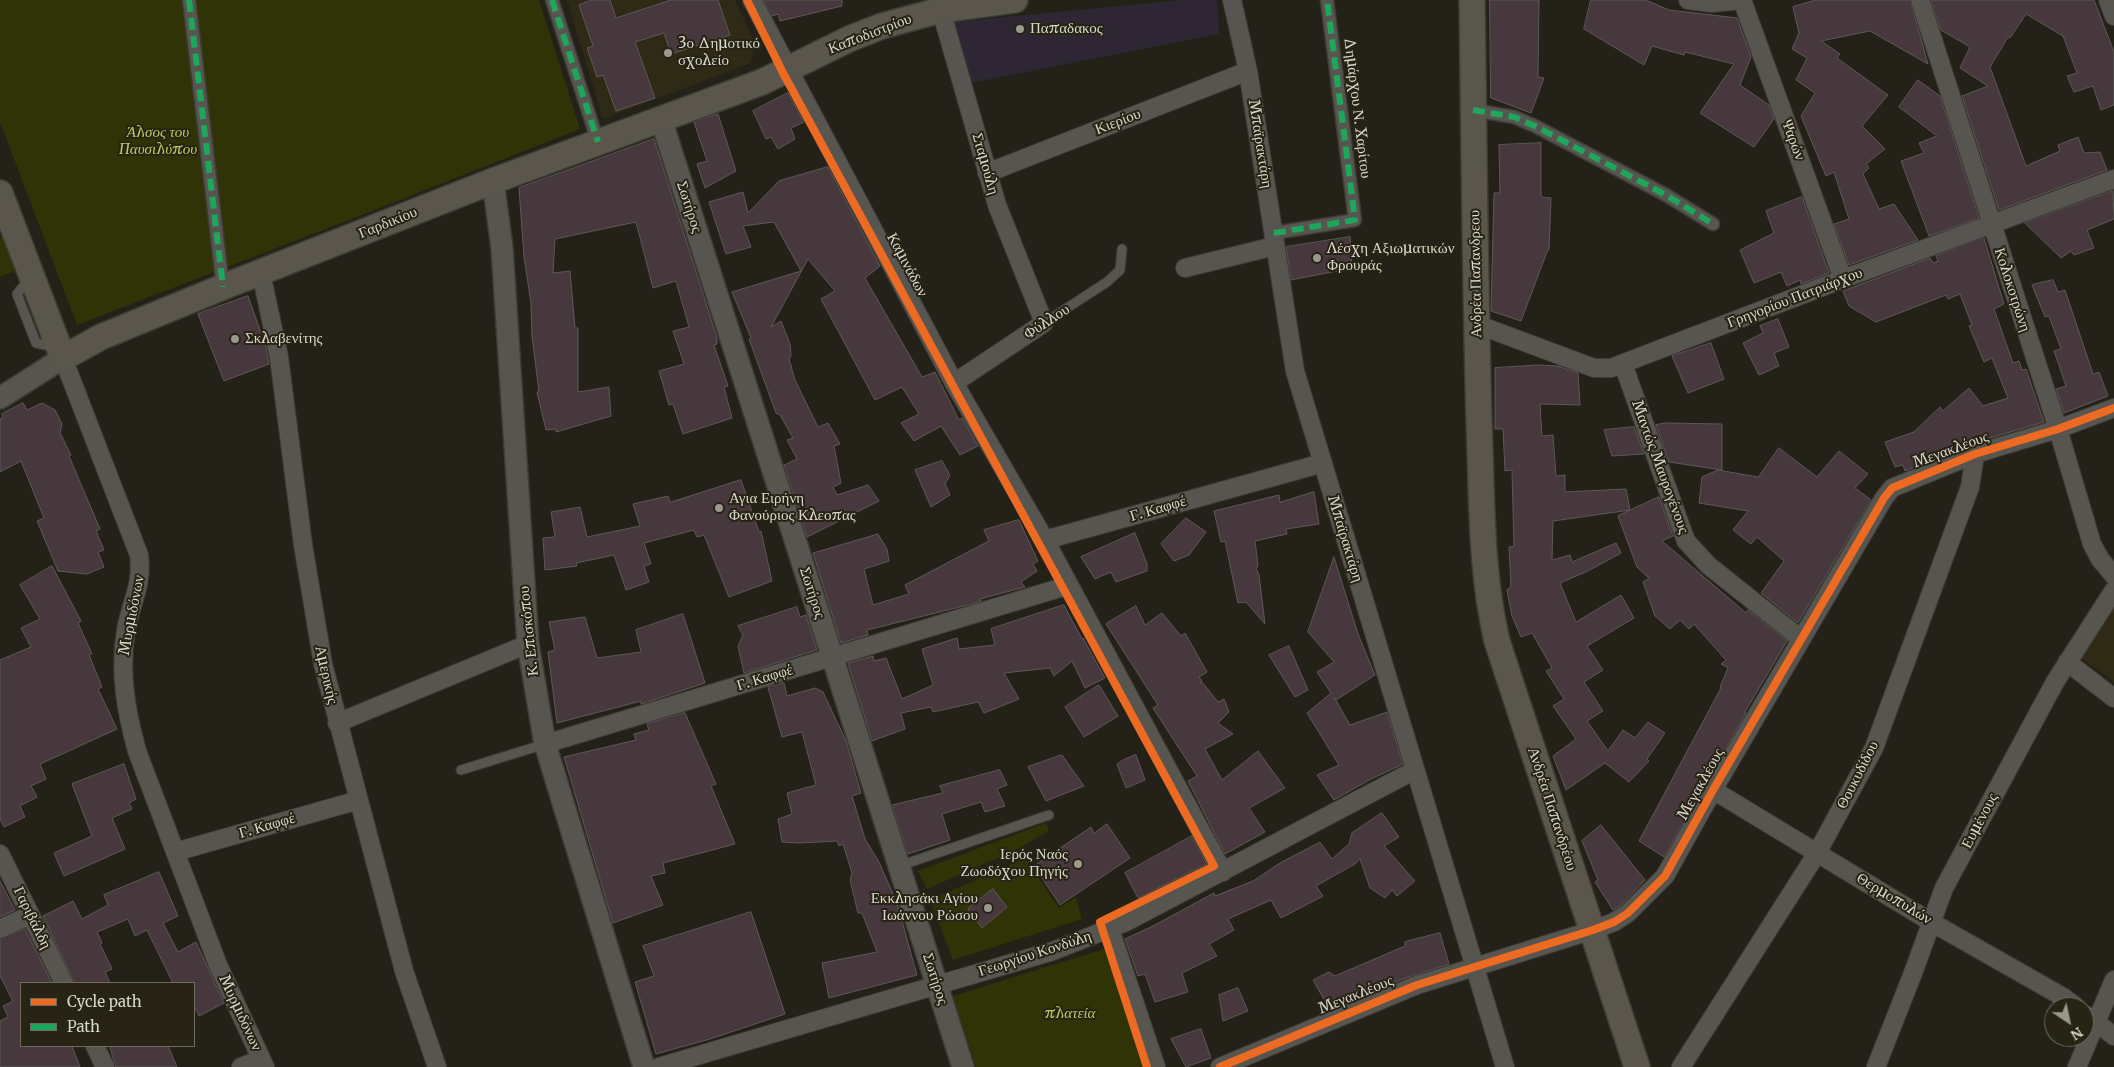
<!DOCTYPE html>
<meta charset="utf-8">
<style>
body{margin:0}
#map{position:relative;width:2114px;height:1067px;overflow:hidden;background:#242119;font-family:Merriweather,serif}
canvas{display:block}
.legend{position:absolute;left:20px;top:982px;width:175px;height:65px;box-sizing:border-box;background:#282415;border:1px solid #6f6b5e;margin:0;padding:6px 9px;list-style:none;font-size:15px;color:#d9d6cc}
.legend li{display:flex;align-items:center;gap:10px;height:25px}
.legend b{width:25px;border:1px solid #6f6b5e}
.north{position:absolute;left:2044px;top:997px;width:50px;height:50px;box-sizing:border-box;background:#282415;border:1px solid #6f6b5e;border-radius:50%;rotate:146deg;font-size:14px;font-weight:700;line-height:20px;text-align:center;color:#d9d6cc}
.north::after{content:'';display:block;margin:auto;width:18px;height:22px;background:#9a978d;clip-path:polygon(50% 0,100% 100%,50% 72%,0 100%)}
</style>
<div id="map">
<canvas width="2114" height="1067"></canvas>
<ul class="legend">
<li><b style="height:6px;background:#ed6a23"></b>Cycle path</li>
<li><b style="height:6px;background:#20a55d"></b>Path</li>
</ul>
<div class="north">N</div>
</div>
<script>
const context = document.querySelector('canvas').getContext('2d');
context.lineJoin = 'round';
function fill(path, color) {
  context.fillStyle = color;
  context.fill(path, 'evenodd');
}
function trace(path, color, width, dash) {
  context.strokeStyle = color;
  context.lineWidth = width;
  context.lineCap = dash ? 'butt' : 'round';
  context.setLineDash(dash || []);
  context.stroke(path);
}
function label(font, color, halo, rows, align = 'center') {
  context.font = font + ' Merriweather,serif';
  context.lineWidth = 4;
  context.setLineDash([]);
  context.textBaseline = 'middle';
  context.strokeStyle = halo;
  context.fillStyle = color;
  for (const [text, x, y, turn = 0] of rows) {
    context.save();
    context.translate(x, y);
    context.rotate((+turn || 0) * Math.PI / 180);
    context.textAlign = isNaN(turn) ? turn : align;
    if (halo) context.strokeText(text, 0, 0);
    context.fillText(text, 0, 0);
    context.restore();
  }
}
fill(new Path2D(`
 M 1183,0 L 1217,0 L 1219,34 L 970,83 L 953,22 Z`), '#2e2733');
fill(new Path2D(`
 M 567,0 L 735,0 L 755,43 L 751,63 L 603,119 Z
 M 2114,607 L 2114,682 L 2080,657 Z`), '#2f2a16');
fill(new Path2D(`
 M 0,0 L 539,0 L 580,129 L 367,213 L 77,325 L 0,122 Z
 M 3,236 L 17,270 L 0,277 L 0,237 Z
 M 1046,823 L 1049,831 L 1014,851 L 927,889 L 918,871 Z
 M 1025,858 L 1059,908 L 1076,897 L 1082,919 L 953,960 L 930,900 Z
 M 1104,949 L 1144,1067 L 976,1067 L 953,996 Z`), '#2f3306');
const building = new Path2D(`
 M 593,0 L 610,0 L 616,18 L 671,0 L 718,0 L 730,35 L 671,54 L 664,33 L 635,42 L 655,98 L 616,111 L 603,75 L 597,77 L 587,48 L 593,46 L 579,5 Z
 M 764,0 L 842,0 L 842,6 L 780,21 L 778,14 L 772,16 Z
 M 1490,0 L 1539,0 L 1538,77 L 1544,78 L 1531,113 L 1491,98 Z
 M 1591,0 L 1646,0 L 1669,10 L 1737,18 L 1751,57 L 1740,85 L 1769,105 L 1774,119 L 1754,147 L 1700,113 L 1734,64 L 1685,52 L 1684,55 L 1652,46 L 1644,65 L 1584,29 Z
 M 1816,0 L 1910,0 L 1928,64 L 1870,31 L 1821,41 L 1840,54 L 1837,58 L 1888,95 L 1862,126 L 1885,149 L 1866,164 L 1869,168 L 1863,174 L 1879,209 L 1894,204 L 1918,240 L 1849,265 L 1834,224 L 1849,219 L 1834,172 L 1826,176 L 1801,116 L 1815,93 L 1796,80 L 1807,58 L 1792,49 L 1799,33 L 1793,7 Z
 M 1931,0 L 2094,0 L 2114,52 L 2114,105 L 2101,110 L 2093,86 L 2074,92 L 2067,76 L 2077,73 L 2063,36 L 2026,14 L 2010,38 L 2008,37 L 1990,67 L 2026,166 L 2060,151 L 2058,145 L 2078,137 L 2084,153 L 2100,152 L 2107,170 L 1999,210 L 1962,96 L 1988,86 L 1960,68 L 1970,47 L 1941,30 Z
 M 1918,80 L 1940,96 L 1979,218 L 1929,236 L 1901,161 L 1924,153 L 1919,143 L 1937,136 L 1899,107 Z
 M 788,93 L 804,122 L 791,128 L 795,139 L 778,149 L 771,137 L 766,139 L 753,111 Z
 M 718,114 L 736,171 L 705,188 L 697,164 L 707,161 L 694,122 Z
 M 654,139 L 717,338 L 717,344 L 714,345 L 728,386 L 724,387 L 732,418 L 683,434 L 673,404 L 669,405 L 659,371 L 684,364 L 673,331 L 689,327 L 676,281 L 653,288 L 636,222 L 555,239 L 553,273 L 570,271 L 575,328 L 578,328 L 578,392 L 609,387 L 611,416 L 556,432 L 556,429 L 546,430 L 537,392 L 539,392 L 532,336 L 531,303 L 524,257 L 519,188 Z
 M 1541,143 L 1541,197 L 1551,198 L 1549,249 L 1547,252 L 1521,321 L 1491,311 L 1494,193 L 1500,193 L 1499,145 Z
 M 828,167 L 880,266 L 865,278 L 922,377 L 935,372 L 959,420 L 962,418 L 978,446 L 960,455 L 941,426 L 914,441 L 901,423 L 919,414 L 902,387 L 875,400 L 821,299 L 835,291 L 808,259 L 771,327 L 781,321 L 790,344 L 791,356 L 789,359 L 795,380 L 818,427 L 828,423 L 840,444 L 834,446 L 841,483 L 833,487 L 837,495 L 868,485 L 879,501 L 807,537 L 784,465 L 797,459 L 787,440 L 793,438 L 780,415 L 776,413 L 749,339 L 751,338 L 732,292 L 801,271 L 774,222 L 743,226 L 751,247 L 726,254 L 709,202 L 743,192 L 748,213 L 779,181 Z
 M 2113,191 L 2114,219 L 2087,230 L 2094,248 L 2074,255 L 2071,251 L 2061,258 L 2025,223 Z
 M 1802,197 L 1829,273 L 1801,284 L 1800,280 L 1787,286 L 1781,272 L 1754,283 L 1740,250 L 1774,233 L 1766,211 Z
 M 1350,237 L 1352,268 L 1291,280 L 1286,247 Z
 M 1984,238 L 2004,304 L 1994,309 L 2013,363 L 2019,361 L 2022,370 L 2026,369 L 2044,422 L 1980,441 L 1905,471 L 1903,465 L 1895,467 L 1885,442 L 1914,432 L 1940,407 L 1943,411 L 1969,388 L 1983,406 L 2008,398 L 1992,358 L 1984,362 L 1969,326 L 1972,325 L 1960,294 L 1948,299 L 1946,295 L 1876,322 L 1849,306 L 1843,291 L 1930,258 L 1933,263 L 1938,261 L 1936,256 Z
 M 2053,280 L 2058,292 L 2065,290 L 2093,374 L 2099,372 L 2108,396 L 2064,413 L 2056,389 L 2066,386 L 2054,351 L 2061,349 L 2049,316 L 2045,317 L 2032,285 Z
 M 248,296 L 266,347 L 269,364 L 224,381 L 198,314 Z
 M 1778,319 L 1789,347 L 1774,353 L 1779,366 L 1759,375 L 1743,343 L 1763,333 L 1760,326 Z
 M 1711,343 L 1724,379 L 1688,393 L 1672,356 Z
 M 1538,365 L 1558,366 L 1578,373 L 1580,405 L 1540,404 L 1542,436 L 1553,435 L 1556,476 L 1565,475 L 1565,492 L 1626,489 L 1630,510 L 1553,521 L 1552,560 L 1570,555 L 1572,562 L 1616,543 L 1621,553 L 1588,571 L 1560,583 L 1576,622 L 1621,595 L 1634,618 L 1587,646 L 1603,670 L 1584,682 L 1603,711 L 1587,721 L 1608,751 L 1623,730 L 1635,738 L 1648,722 L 1665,733 L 1647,759 L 1649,761 L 1629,782 L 1605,763 L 1566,790 L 1553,756 L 1576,739 L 1553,706 L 1564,699 L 1546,671 L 1552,668 L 1532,633 L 1521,637 L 1512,616 L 1507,590 L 1511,586 L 1509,547 L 1514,546 L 1512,470 L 1505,471 L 1503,429 L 1495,429 L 1495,368 Z
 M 23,403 L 27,410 L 42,403 L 55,410 L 62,424 L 60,433 L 71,455 L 69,456 L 100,529 L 96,531 L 104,550 L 98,552 L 104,567 L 87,574 L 58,571 L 37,521 L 44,518 L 21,461 L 0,472 L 0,419 L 3,418 L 2,414 Z
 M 1666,423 L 1722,424 L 1722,470 L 1669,462 L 1656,425 Z
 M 1634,427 L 1644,454 L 1612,456 L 1604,430 Z
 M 1779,448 L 1817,477 L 1839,451 L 1868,474 L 1855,488 L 1871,500 L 1798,623 L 1761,593 L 1784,561 L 1757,537 L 1751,544 L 1733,530 L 1748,511 L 1699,503 L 1702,477 L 1718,470 L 1758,477 Z
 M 942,461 L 950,475 L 945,484 L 950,495 L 931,507 L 915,470 Z
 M 741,480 L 759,532 L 761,531 L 772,581 L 729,597 L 704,535 L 697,537 L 694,530 L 644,543 L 651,564 L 644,566 L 649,582 L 626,590 L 614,555 L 576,563 L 577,566 L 545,570 L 543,538 L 555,537 L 551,512 L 580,507 L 587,537 L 640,526 L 633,504 L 668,496 L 670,502 Z
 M 1314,492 L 1319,524 L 1286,529 L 1287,534 L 1255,541 L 1258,566 L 1256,568 L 1259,575 L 1265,624 L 1246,602 L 1238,603 L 1225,541 L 1221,542 L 1214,511 L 1279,495 L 1280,502 Z
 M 1659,497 L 1673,536 L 1662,541 L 1746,613 L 1748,610 L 1787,641 L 1745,712 L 1746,713 L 1664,857 L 1639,841 L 1721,688 L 1720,687 L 1728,668 L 1721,664 L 1726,660 L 1694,624 L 1689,629 L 1680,620 L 1670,629 L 1655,616 L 1643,582 L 1649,578 L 1637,567 L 1618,516 Z
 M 1186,518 L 1206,532 L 1189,555 L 1174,561 L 1161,544 Z
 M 1019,520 L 1038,561 L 1033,564 L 1037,571 L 1021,582 L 1025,587 L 980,599 L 981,601 L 972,604 L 867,630 L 868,635 L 841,643 L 813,553 L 878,534 L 887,549 L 889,561 L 864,569 L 873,605 L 909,594 L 905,585 L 989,541 L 984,530 Z
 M 1135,533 L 1147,564 L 1147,571 L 1116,582 L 1111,572 L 1095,579 L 1081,557 Z
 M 1334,557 L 1358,634 L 1375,675 L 1336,700 L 1334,697 L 1350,725 L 1387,712 L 1403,764 L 1371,779 L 1334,800 L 1317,775 L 1339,765 L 1307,713 L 1331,693 L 1317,672 L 1334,662 L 1308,632 Z
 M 52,566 L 81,621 L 78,623 L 92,654 L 89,655 L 102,687 L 98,689 L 117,729 L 40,764 L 46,779 L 31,786 L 37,797 L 20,806 L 25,817 L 4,827 L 0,819 L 0,660 L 31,647 L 21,628 L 40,619 L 20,585 Z
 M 1064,605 L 1082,639 L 1083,638 L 1105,678 L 1085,688 L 1072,661 L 1054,676 L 1050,668 L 1004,673 L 1019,699 L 984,713 L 978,702 L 933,712 L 931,707 L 901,713 L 905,729 L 872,741 L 848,663 L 873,656 L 874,661 L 886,658 L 902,699 L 933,685 L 922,649 L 957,638 L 959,649 L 995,645 L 991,629 Z
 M 1136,606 L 1145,625 L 1162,613 L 1181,636 L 1185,633 L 1207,672 L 1199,677 L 1202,681 L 1200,683 L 1202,682 L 1218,702 L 1224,699 L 1229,712 L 1218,723 L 1233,734 L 1205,749 L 1222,780 L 1258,751 L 1285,788 L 1249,808 L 1265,832 L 1225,854 L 1188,781 L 1197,776 L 1153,708 L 1158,705 L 1106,624 Z
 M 797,607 L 800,617 L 806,615 L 817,650 L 744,673 L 738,646 L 743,635 L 738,626 Z
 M 683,614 L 705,683 L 641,704 L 641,701 L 557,723 L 548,652 L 555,650 L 549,622 L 585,617 L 597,658 L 641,652 L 636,630 Z
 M 1289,646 L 1308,690 L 1295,697 L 1269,655 Z
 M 784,683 L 787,696 L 815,688 L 823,692 L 846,741 L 861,793 L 852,796 L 865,839 L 879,862 L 897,903 L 917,975 L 829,998 L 822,963 L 877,952 L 862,913 L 858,913 L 850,880 L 852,873 L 843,844 L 839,846 L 837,841 L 799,843 L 782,842 L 778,819 L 792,814 L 787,793 L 816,785 L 802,732 L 782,737 L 768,687 Z
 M 1099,685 L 1118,716 L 1084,737 L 1065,707 Z
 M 685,713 L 716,784 L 711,786 L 735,844 L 663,863 L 665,873 L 651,876 L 663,905 L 613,923 L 564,757 L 636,740 L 634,734 L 649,730 L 647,724 Z
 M 1062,755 L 1084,786 L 1046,801 L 1028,767 Z
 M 1136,755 L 1145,780 L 1126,788 L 1117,764 L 1123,760 Z
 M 124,764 L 136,799 L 129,803 L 132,809 L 112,818 L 125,849 L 64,876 L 54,853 L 92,836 L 72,784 Z
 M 1000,770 L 1007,785 L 997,789 L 1005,806 L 985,812 L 981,802 L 942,814 L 950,840 L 908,854 L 892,805 L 943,793 L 940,786 Z
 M 1382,813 L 1399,837 L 1384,846 L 1415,881 L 1397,896 L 1392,890 L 1385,898 L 1370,888 L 1360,859 L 1355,864 L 1316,886 L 1323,896 L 1281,918 L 1271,900 L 1228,919 L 1234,930 L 1209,944 L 1217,956 L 1182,973 L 1188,992 L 1155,1002 L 1145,974 L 1138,976 L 1125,939 L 1155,925 L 1214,893 L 1215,896 L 1253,881 L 1280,863 L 1320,842 L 1332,859 L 1349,844 L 1352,833 Z
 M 1107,824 L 1130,858 L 1060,905 L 1034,866 L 1091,827 L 1094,833 Z
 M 1601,825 L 1645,880 L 1621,905 L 1613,910 L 1595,882 L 1598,880 L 1582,841 Z
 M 1192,836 L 1207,864 L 1138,898 L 1125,873 Z
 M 159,872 L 178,916 L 163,923 L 178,952 L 196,942 L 224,1003 L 199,1016 L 194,1006 L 194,983 L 173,983 L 147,930 L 135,936 L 128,919 L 97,932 L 102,943 L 100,944 L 112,969 L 105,972 L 110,983 L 75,983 L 43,916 L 73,901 L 82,919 L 108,905 L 104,895 Z
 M 0,881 L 15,910 L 0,917 Z
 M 993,889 L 1007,907 L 982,928 L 968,909 Z
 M 751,912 L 785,1014 L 710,1039 L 656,1054 L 635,982 L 654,976 L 643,946 Z
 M 25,929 L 52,983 L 21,983 L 21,1046 L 72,1046 L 80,1067 L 0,1067 L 0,1021 L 8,1017 L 3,1006 L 13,1001 L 0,976 L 0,939 Z
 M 1440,933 L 1449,964 L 1400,980 L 1363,996 L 1359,990 L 1326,1003 L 1313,980 L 1329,972 L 1335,976 L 1405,946 L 1405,942 Z
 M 1238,988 L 1248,1011 L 1223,1021 L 1219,995 Z
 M 1201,1029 L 1211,1058 L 1186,1067 L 1171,1039 Z
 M 110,1046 L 168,1046 L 177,1067 L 116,1067 Z`);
fill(building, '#47383d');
trace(building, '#5d5957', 1);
const service = new Path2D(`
 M 30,278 L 17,294 L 36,343 L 55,347
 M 1044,323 L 1107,282 L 1120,270 L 1122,249
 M 461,770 L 545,744
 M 899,866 L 1049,815`);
const pedestrian = new Path2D(`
 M 189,0 L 223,287
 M 552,0 L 598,142
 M 1473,110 L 1514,117 L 1535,126 L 1666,195 L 1713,224
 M 1274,233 L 1355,220 L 1327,0`);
const minor = new Path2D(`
 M 752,0 L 954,383 L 1045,540
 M 938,0 L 997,205 L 1044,323 L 954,383
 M 1232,0 L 1248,71 L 1295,371 L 1505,1067
 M 1688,0 L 1712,3 L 1741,0
 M 1742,0 L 1843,279
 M 1920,0 L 2058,429 L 2092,544 L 2100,559 L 2114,576
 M 2108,0 L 2114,16
 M 987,173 L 1248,71
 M 1185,268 L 1275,246
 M 261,273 L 279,357 L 303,545 L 323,664 L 404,971 L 437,1067
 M 1476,324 L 1594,368 L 1611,368 L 1843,279 L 2114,179
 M 63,358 L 139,555 C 143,585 131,602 126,630 C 119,672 126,711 137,751 L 218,965 L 265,1067
 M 1623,364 L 1686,541 L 1708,565 L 1801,639
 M 2067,662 L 2114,698
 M 337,723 L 528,644
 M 545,744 L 1063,587 L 1070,587
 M 1713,790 L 1931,922 L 2063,997 L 2076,1007
 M 175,852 L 359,800
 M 0,854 L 64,983
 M 1223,872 L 1045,540 L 1323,463
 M 0,929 L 30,915
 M 1110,929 L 1156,1067
 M 2088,1016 L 2114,1036
 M 95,1046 L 105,1067
 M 241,1067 L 261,1059
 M 659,1067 L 1053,951 L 1124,923 L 1415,770
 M 1220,1067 L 1417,985 L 1593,930 L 1614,922 L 1628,913 L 1665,876 L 1713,790 L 1884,498 L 1892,488 L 1975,454 L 2058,429 L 2114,408
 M 1681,1067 L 1817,853 L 1874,748 L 1970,487 L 1975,454
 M 1876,1067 L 1913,973 L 1944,888 L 2055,682 L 2114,590
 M 2077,1067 L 2114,980`);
const tertiary = new Path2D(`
 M 661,119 L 963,1067
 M 493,181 L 502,248 L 528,644 L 545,744 L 644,1067
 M 0,398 L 63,358`);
const secondary = new Path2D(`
 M 1472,0 C 1474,140 1475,280 1479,420 C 1482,493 1480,569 1497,641 L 1637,1067
 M 0,193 L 63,358 L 101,337 L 223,287 L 493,181 L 762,82 L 849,39 L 882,26 L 941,10 L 1015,0`);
trace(service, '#3e3c35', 11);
trace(pedestrian, '#3e3c35', 15);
trace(minor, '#3e3c35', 20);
trace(tertiary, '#3e3c35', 24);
trace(secondary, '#3e3c35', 28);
trace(service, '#57554f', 9);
trace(pedestrian, '#57554f', 12);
trace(minor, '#57554f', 18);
trace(tertiary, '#57554f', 21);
trace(secondary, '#5b564c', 25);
trace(new Path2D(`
 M 189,0 L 223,287
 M 552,0 L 598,142
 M 1473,110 L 1514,117 L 1535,126 L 1666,195 L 1713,224
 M 1274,233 L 1355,220 L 1327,0`), '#20a55d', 6, [12, 6]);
trace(new Path2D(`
 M 747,0 L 783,73 L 1214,866 L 1100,922 L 1147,1067
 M 1220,1067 L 1417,985 L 1593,930 L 1614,922 L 1628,913 L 1665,876 L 1713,790 L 1884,498 L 1892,488 L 1975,454 L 2058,429 L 2114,408`), '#ed6a23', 8);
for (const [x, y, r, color] of [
 [1020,29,5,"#9a978d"],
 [668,53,5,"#9a978d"],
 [1317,258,5,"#9a978d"],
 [235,339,5,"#9a978d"],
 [719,508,5,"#9a978d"],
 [1078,864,5,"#9a978d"],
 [988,908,5,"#9a978d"]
]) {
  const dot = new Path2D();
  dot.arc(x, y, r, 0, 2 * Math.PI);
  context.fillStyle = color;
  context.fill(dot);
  trace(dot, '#282415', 2);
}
label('15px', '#d9d6cc', '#282415', [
 ["Παπαδακος",1030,29],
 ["3ο Δημοτικό",678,44],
 ["σχολείο",678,61],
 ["Λέσχη Αξιωματικών",1327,249],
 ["Φρουράς",1327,266],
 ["Σκλαβενίτης",245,339],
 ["Αγια Ειρήνη",729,499],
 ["Φανούριος Κλεοπας",729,516],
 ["Ιερός Ναός",1068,855,"right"],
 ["Ζωοδόχου Πηγής",1068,872,"right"],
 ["Εκκλησάκι Αγίου",978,899,"right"],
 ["Ιωάννου Ρώσου",978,916,"right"]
], 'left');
label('15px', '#d9d6cc', '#282415', [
 ["Καποδιστρίου",870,34,-21],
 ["Δημάρχου Ν. Χαρίτου",1357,108,83],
 ["Κιερίου",1118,122,-21],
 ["Ψαρών",1793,140,70],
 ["Μπαϊρακτάρη",1260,144,81],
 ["Σταμούλη",985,164,74],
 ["Σωτήρος",689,207,72],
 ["Γαρδικίου",388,223,-22],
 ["Καμινάδων",907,265,62],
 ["Ανδρέα Παπανδρεου",1476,274,-91],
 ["Κολοκοτρώνη",2012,290,72],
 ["Γρηγορίου Πατριάρχου",1795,298,-21],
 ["Φύλλου",1047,322,-33],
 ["Μεγακλέους",1951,450,-20],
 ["Μαντώς Μαυρογένους",1660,467,70],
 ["Γ. Καφφέ",1158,509,-16],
 ["Μπαϊρακτάρη",1345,539,73],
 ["Σωτήρος",812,593,72],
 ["Μυρμιδόνων",132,615,-79],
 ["Κ. Επισκόπου",529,631,-96],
 ["Αμερικής",326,675,77],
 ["Γ. Καφφέ",765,678,-17],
 ["Θουκυδίδου",1858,775,-63],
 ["Μεγακλέους",1701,784,-61],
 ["Ανδρέα Παπανδρέου",1552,809,72],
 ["Ευμένους",1980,821,-62],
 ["Γ. Καφφέ",267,826,-16],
 ["Θερμοπυλών",1894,899,31],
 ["Γαριβάλδη",32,918,64],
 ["Γεωργίου Κονδύλη",1035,954,-18],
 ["Σωτήρος",935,979,72],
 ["Μεγακλέους",1356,995,-22],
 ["Μυρμιδόνων",240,1013,65]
]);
label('italic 15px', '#bdca59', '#282415', [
 ["Άλσος του",158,133],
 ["Παυσιλύπου",158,150],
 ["πλατεία",1070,1014]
]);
</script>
